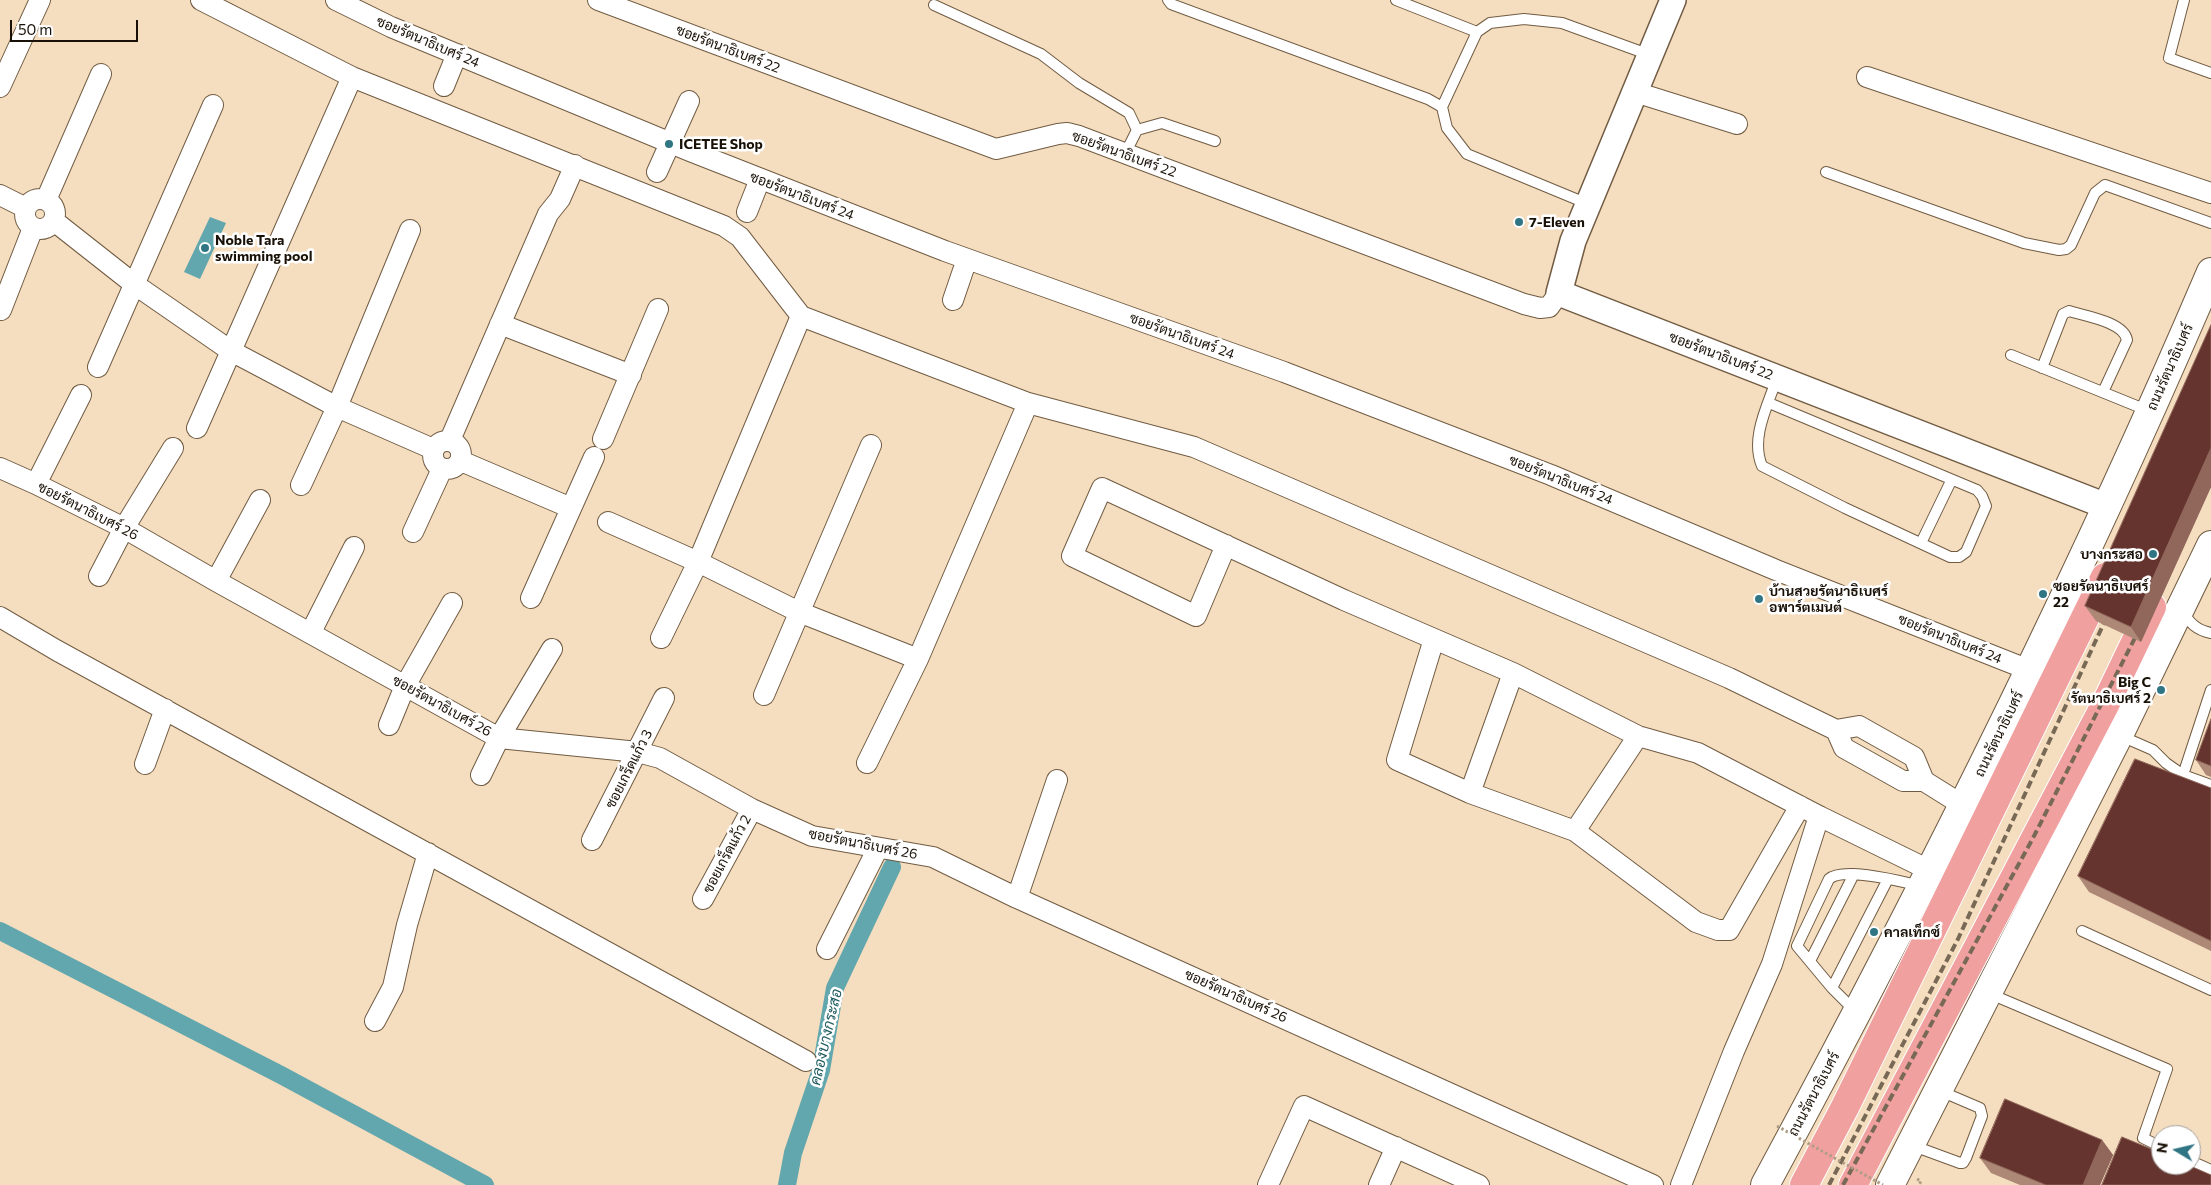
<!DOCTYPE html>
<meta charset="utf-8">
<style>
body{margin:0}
#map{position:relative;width:2211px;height:1185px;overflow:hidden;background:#f5ddbf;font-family:Commissioner,sans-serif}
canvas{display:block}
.north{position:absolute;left:2151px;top:1125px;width:50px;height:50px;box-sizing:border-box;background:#fff;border:1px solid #a3a09c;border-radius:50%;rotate:279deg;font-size:14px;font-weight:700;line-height:20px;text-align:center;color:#191107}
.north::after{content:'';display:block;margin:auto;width:18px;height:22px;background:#307583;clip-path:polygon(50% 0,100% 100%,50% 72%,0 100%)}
.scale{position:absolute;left:10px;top:20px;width:128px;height:22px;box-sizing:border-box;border:2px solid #191107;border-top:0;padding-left:6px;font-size:15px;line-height:18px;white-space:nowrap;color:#191107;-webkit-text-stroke:4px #fff;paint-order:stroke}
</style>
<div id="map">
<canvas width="2211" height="1185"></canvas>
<div class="north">N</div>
<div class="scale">50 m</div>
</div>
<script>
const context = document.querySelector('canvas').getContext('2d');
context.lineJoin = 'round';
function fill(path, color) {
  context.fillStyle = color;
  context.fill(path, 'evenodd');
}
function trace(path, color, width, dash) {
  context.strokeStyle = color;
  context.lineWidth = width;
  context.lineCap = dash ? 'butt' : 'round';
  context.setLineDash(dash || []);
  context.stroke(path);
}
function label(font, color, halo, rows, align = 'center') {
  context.font = font + ' Commissioner,Sarabun,sans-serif';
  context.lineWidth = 5;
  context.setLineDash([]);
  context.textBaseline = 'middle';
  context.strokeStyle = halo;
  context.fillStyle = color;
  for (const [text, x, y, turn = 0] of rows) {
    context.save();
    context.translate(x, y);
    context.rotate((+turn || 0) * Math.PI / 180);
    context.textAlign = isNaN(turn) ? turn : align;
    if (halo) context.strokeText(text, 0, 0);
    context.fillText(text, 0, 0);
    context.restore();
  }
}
fill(new Path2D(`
 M 210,217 L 226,223 L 200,279 L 184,272 Z`), '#61a7ad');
trace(new Path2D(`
 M 0,931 L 281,1075 L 485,1185
 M 787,1185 L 793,1153 L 821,1070 L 835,988 L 892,867`), '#61a7ad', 18);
const service = new Path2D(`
 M 1168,0 L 1171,4 L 1428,99 L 1442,107 L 1447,128 L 1467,154 L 1588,204
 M 1396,0 L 1477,32 L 1490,23 L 1524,19 L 1562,23 L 1650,55
 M 2184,0 L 2169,58 L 2211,73
 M 934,5 L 1041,54 L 1079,83 L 1129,113 L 1137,130 L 1125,154
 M 1442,107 L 1477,32
 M 1137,130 L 1162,123 L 1215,141
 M 1826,172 L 2024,243 L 2059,250 L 2066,249 L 2071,245 L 2095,193 L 2105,185 L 2211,223
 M 2011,355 L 2149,411
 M 2042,368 L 2063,314 L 2069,311 C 2085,316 2124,322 2127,340 L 2103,392
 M 1769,403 L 1977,490 L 1982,496 L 1986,506 L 1966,552 L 1959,557 L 1950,557 L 1845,508 L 1762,466 C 1750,438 1768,405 1777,378
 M 1921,543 L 1951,481
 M 2182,611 C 2190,623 2196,630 2211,633
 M 2121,736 L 2153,750 L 2166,763 L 2183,775 L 2211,785
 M 2183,775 L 2211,690
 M 2082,931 L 2211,990
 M 1810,961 L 1854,874
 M 1832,988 L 1888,879
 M 1988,993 L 2167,1069 L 2143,1138 L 2161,1147
 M 1856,1012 L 1832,988 L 1797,946 L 1829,879 C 1843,866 1903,882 1921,886
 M 1911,1145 L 1960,1163 L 1963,1163 L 1966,1158 L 1982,1116 L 1980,1108 L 1938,1090
 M 2191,1161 L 2211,1170`);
const minor = new Path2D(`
 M 201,0 L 352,77 L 724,226 L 740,237 L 801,316 L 1028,403 L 1194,447 L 1729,678 L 1836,730 L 1859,726 L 1914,757 L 1924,781
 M 336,0 L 391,27 L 690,151 L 945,251 L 1284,372 L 1551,475 L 1776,570 L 2029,670
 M 598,0 L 996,149 L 1058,134 L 1067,133 L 1079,136 L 1524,304 L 1540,308 L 1549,307 L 1559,293
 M 1867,77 L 2211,193
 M 444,86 L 457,54
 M 0,87 L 40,0
 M 1635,92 L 1737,124
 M 657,172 L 689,101
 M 0,195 L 26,208
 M25 214a15 15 0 1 1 30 0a15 15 0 1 1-30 0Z
 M 46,200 L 101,74
 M 747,212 L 760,179
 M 54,221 L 134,284 L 231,351 L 337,407 L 433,449
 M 953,300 L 967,259
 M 1,310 L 33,228
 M 500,324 L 631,375
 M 98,367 L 213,105
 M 197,428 L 352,77
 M 603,439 L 658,309
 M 450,440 L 548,214 L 560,199 L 575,165
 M433 455a14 14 0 1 1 28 0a14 14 0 1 1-28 0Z
 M 461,461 L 571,508
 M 0,468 L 36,484 L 124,528 L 216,581 L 499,738 L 638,752 L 660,758 L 752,809 L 812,836 L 933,857 L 1017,898 L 1653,1185
 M 36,484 L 81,395
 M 301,485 L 337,407 L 410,230
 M 608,522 L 698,562 L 799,612 L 918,659
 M 413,532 L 442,469
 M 1226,545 L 1196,616 L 1072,556 L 1102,488 L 1344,600 L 1513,673 L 1638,736 L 1698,753 L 1819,816 L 1931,871
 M 99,576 L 124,528 L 173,448
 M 216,581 L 260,500
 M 531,598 L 594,457
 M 0,617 L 56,650 L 806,1061
 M 311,632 L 354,547
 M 661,638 L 698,562 L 801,316
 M 1434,639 L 1397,760 L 1470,793 L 1575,831 L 1696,922 L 1718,930 L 1729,930 L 1800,806
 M 764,695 L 871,445
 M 389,725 L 405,686 L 452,603
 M 1836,730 L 1844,748 L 1862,758 L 1903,781 L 1924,781 L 1964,806
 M 867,763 L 918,659 L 1028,403
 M 145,764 L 165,709
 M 481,775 L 499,738 L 552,649
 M 1470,793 L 1513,673
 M 1575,831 L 1638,736
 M 592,840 L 664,698
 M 1017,898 L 1057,780
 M 703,899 L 752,809
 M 827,949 L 878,848
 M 375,1021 L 393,987 L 407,925 L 428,853
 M 1268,1185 L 1304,1106 L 1479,1185
 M 1379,1185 L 1396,1147
 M 1681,1185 L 1734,1051 L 1772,964 L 1819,816`);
const tertiary = new Path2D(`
 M 1673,0 L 1573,241 L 1559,293 L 2106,506`);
const secondary = new Path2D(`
 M 1765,1185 C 1926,887 2078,584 2211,272
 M 1890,1185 L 2119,735 L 2211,545`);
const primary = new Path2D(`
 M 1804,1185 L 1845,1107 L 2105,577
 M 1853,1185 L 2105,705 L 2152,607`);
trace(service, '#715c43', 12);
trace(minor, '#715c43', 22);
trace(tertiary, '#715c43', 28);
trace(secondary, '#715c43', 30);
trace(primary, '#fff', 30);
trace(new Path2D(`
 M 1917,1179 L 1921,1181 L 1919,1185`), '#b09d86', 3, [2.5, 2.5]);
trace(service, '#fff', 10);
trace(minor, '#fff', 20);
trace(tertiary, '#fff', 25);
trace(secondary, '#fff', 28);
trace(primary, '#f1a0a0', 28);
trace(new Path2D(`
 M 1829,1185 L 1958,939 L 2109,612
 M 1843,1185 L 2033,838 L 2140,628`), '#786956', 4, [8, 4]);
trace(new Path2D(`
 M 1777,1126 L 1883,1185`), '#b09d86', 3, [2.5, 2.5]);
fill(new Path2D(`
 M 2211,325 L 2211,487 L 2141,642 L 2096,621 L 2085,606 Z
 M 2211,719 L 2211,777 L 2206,775 L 2196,760 Z
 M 2211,788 L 2211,951 L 2089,892 L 2078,876 Z
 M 2102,1140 L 2113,1155 L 2100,1185 L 2020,1185 L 1991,1173 L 1980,1158 Z`), '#ad8877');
fill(new Path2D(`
 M 2211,448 L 2211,487 L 2141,642 L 2131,627 Z
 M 2102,1140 L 2113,1155 L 2100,1185 L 2083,1185 Z`), '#90675a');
const building = new Path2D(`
 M 2211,325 L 2211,448 L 2131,627 L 2085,606 Z
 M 2211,719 L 2211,766 L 2196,760 Z
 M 2135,759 L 2211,788 L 2211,941 L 2078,876 Z
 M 2005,1099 L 2102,1140 L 2083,1185 L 2046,1185 L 1980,1158 Z
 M 2122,1137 L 2161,1153 L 2161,1165 L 2188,1165 L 2211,1175 L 2211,1185 L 2102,1185 Z`);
fill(building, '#65342f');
trace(building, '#90675a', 1);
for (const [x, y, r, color] of [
 [669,144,5,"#307583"],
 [1519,222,5,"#307583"],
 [205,248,5,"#307583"],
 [2153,554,5,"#307583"],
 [2043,594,5,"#307583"],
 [1759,599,5,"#307583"],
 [2161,690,5,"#307583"],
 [1874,932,5,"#307583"]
]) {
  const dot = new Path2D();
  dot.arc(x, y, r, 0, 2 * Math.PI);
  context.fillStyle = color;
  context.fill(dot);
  trace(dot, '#fff', 2);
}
label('14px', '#191107', '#fff', [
 ["ซอยรัตนาธิเบศร์ 24",428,42,23],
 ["ซอยรัตนาธิเบศร์ 22",728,49,21],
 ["ซอยรัตนาธิเบศร์ 22",1124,154,20],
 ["ซอยรัตนาธิเบศร์ 24",802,196,21],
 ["ซอยรัตนาธิเบศร์ 24",1182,336,20],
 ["ซอยรัตนาธิเบศร์ 22",1721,356,21],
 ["ถนนรัตนาธิเบศร์",2170,367,-66],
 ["ซอยรัตนาธิเบศร์ 24",1561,480,22],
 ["ซอยรัตนาธิเบศร์ 26",88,511,27],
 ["ซอยรัตนาธิเบศร์ 24",1950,639,22],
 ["ซอยรัตนาธิเบศร์ 26",442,706,29],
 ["ถนนรัตนาธิเบศร์",1999,734,-64],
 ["ซอยเกร็ดแก้ว 3",629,769,-63],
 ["ซอยรัตนาธิเบศร์ 26",863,844,11],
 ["ซอยเกร็ดแก้ว 2",727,854,-62],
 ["ซอยรัตนาธิเบศร์ 26",1236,996,24],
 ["ถนนรัตนาธิเบศร์",1814,1094,-62]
]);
label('bold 14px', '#191107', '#fff', [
 ["ICETEE Shop",679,144],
 ["7-Eleven",1529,222],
 ["Noble Tara",215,240],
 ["swimming pool",215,256],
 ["บางกระสอ",2143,554,"right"],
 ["ซอยรัตนาธิเบศร์",2053,586],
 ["22",2053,602],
 ["บ้านสวยรัตนาธิเบศร์",1769,591],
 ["อพาร์ตเมนต์",1769,607],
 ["Big C",2151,682,"right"],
 ["รัตนาธิเบศร์ 2",2151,698,"right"],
 ["คาลเท็กซ์",1884,932]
], 'left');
label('italic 15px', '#1e5b5f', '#fff', [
 ["คลองบางกระสอ",826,1037,-77]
]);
</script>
